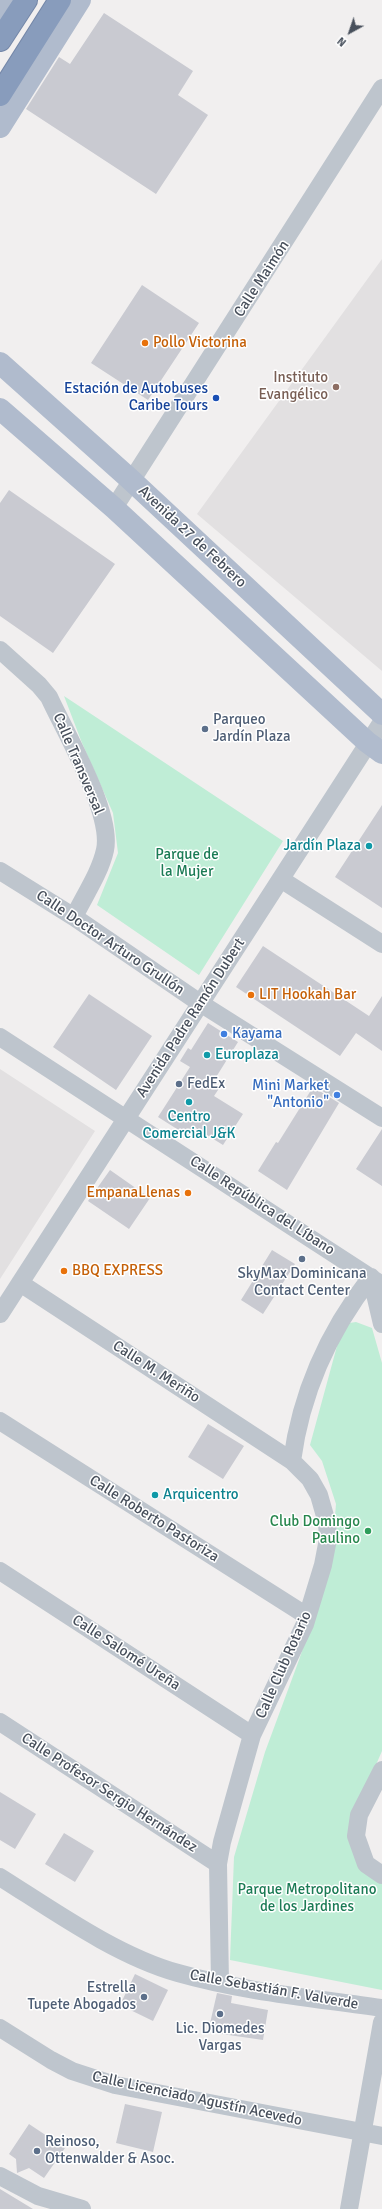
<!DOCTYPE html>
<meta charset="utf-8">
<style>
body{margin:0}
#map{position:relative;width:382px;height:2209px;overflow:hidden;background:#f1efef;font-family:Signika,sans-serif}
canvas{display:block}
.north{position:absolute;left:330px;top:12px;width:40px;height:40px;-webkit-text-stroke:3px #fff;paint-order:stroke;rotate:220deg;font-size:11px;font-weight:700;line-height:16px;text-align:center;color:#48505c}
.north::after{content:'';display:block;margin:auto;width:14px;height:18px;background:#48505c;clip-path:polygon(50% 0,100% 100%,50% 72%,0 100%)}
</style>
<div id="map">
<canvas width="382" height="2209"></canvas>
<div class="north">N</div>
</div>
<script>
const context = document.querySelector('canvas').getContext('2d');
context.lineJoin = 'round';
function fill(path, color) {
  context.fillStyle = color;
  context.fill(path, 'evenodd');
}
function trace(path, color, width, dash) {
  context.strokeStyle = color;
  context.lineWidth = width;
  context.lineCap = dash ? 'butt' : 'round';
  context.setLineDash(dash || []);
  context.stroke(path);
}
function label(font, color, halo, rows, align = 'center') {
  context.font = font + ' Signika,sans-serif';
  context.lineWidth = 3;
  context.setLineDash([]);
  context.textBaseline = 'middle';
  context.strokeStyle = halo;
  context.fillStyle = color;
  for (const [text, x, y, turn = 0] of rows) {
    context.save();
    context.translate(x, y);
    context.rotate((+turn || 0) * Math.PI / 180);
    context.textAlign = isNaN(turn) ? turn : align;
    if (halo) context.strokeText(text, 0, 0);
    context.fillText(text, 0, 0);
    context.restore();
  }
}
fill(new Path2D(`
 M 382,259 L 382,671 L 197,514 Z
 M 0,1069 L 95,1131 L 0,1279 Z`), '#e2e0e1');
fill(new Path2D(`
 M 64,696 L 283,841 L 199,975 L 97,905 L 118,853 L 113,813 L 82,743 Z
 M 356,1322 L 372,1328 L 382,1363 L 382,1751 L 365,1790 L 356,1838 L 382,1875 L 382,1990 L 230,1960 L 234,1857 L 265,1752 L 299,1660 L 331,1562 L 336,1504 L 322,1461 L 310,1445 L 343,1324 Z`), '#bfedd6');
fill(new Path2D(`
 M 104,13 L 193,71 L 178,95 L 208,115 L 156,194 L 26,109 L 59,57 L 70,64 Z
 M 142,285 L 199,323 L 148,400 L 91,363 Z
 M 9,490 L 115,564 L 53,653 L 0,616 L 0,503 Z
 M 382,805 L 382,908 L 335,877 Z
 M 263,946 L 369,1016 L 382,996 L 382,1051 L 356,1033 L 340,1056 L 236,987 Z
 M 89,994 L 152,1036 L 116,1090 L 53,1047 Z
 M 208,1023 L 238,1042 L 213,1082 L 220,1087 L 214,1096 L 243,1114 L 223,1145 L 194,1127 L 188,1136 L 158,1117 L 190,1067 L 180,1061 L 188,1048 L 191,1050 Z
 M 313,1087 L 339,1103 L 287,1190 L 258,1171 L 276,1142 L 278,1143 Z
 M 382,1129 L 382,1186 L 356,1169 Z
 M 110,1170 L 150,1198 L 129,1229 L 88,1201 Z
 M 272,1250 L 295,1264 L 263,1314 L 241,1300 Z
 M 208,1424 L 244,1446 L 223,1479 L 188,1457 Z
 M 0,1792 L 36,1814 L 15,1849 L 0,1840 Z
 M 64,1833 L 94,1851 L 75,1882 L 45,1864 Z
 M 135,1974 L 168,1990 L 153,2021 L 120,2005 Z
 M 217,1993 L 232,1996 L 231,2003 L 268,2010 L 263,2040 L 208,2032 Z
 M 125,2104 L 162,2112 L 153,2152 L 116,2143 Z
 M 29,2124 L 65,2148 L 44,2178 L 29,2168 L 17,2173 L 16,2159 L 9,2154 Z
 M 0,2189 L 33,2209 L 0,2209 Z`), '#c9cad1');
const highway = new Path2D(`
 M 0,40 L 26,0
 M 0,95 L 60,0`);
trace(highway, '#7487a8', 24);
trace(new Path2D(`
 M 114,508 L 382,88
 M 0,650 L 39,685 L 49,697 C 65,732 113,813 105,850 C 100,873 84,896 74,917
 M 0,871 L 74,917 L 200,1003 L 382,1118
 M 282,880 L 382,944
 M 0,1037 L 382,1285
 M 371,1277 L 382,1324
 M 20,1283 L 292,1461 L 310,1479 L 319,1495 L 327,1523 L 328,1539 L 323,1565 L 305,1624 L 252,1735 L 222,1842 L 218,1864 L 220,1983
 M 0,1314 L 382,722
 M 0,1421 L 307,1616
 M 292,1461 C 301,1393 329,1331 371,1277
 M 0,1571 L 252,1735
 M 0,1722 L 218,1864
 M 382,1770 L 359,1815 L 356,1836 L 366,1864 L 382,1875
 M 0,1877 C 54,1911 117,1956 178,1973 C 245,1992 314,1998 382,2008
 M 0,2028 L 51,2060 L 72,2071 L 115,2085 L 382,2136
 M 0,2176 L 38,2196 L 82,2209
 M 349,2209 L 382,2022`), '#bec5cd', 18);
trace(new Path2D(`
 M 0,12 L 7,0
 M 0,127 L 80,0
 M 0,363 L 131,480 L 382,714
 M 0,409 L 114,508 L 367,742 L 382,753`), '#b0bbcd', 22);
trace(highway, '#889cbc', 22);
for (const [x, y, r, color] of [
 [145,343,4,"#e8710a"],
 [336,387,4,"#8d6e63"],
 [216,398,4,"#1a4fb4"],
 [205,729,4,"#5c6f8a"],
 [369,846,4,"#0f9aa8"],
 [251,995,4,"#e8710a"],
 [224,1034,4,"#3f7fe0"],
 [207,1055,4,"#0f9aa8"],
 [179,1084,4,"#5c6f8a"],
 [337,1095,4,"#3f7fe0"],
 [189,1102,4,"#0f9aa8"],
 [188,1193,4,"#e8710a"],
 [302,1259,4,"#5c6f8a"],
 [64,1271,4,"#e8710a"],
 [155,1495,4,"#0f9aa8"],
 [368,1531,4,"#2e9e5b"],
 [144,1997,4,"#5c6f8a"],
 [220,2014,4,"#5c6f8a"],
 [37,2151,4,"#5c6f8a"]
]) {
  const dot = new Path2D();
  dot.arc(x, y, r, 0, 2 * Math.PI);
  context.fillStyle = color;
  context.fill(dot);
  trace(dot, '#fff', 1.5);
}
label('15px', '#48505c', '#fff', [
 ["Calle Maimón",262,279,-57],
 ["Avenida 27 de Febrero",192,537,43],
 ["Calle Transversal",78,764,67],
 ["Calle Doctor Arturo Grullón",110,943,34],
 ["Avenida Padre Ramón Dubert",191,1018,-57],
 ["Calle República del Líbano",262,1206,33],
 ["Calle M. Meriño",156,1372,33],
 ["Calle Roberto Pastoriza",154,1519,32],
 ["Calle Salomé Ureña",126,1653,33],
 ["Calle Club Rotario",284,1665,-66],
 ["Calle Profesor Sergio Hernández",109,1793,33],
 ["Calle Sebastián F. Valverde",274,1990,10],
 ["Calle Licenciado Agustín Acevedo",197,2099,12]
]);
label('15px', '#c56008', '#fff', [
 ["Pollo Victorina",153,343],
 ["LIT Hookah Bar",259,995],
 ["EmpanaLlenas",180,1193,"right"],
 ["BBQ EXPRESS",72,1271]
], 'left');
label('15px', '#785e54', '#fff', [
 ["Instituto",328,378],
 ["Evangélico",328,395]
], 'right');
label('15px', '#164399', '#fff', [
 ["Estación de Autobuses",208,389],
 ["Caribe Tours",208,406]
], 'right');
label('15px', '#4e5e75', '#fff', [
 ["Parqueo",213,720],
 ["Jardín Plaza",213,737],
 ["FedEx",187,1084],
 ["SkyMax Dominicana",302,1274,"center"],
 ["Contact Center",302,1291,"center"],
 ["Estrella",136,1988,"right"],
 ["Tupete Abogados",136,2005,"right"],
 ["Lic. Diomedes",220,2029,"center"],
 ["Vargas",220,2046,"center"],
 ["Reinoso,",45,2142],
 ["Ottenwalder & Asoc.",45,2159]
], 'left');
label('15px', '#0d838f', '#fff', [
 ["Jardín Plaza",361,846,"right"],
 ["Europlaza",215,1055],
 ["Centro",189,1117,"center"],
 ["Comercial J&K",189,1134,"center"],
 ["Arquicentro",163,1495]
], 'left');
label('15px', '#1b7b55', '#fff', [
 ["Parque de",187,855],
 ["la Mujer",187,872],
 ["Parque Metropolitano",307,1890],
 ["de los Jardines",307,1907]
]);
label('15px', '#366cbe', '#fff', [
 ["Kayama",232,1034],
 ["Mini Market",329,1086,"right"],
 ["\"Antonio\"",329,1103,"right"]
], 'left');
label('15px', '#27864d', '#fff', [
 ["Club Domingo",360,1522],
 ["Paulino",360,1539]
], 'right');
</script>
